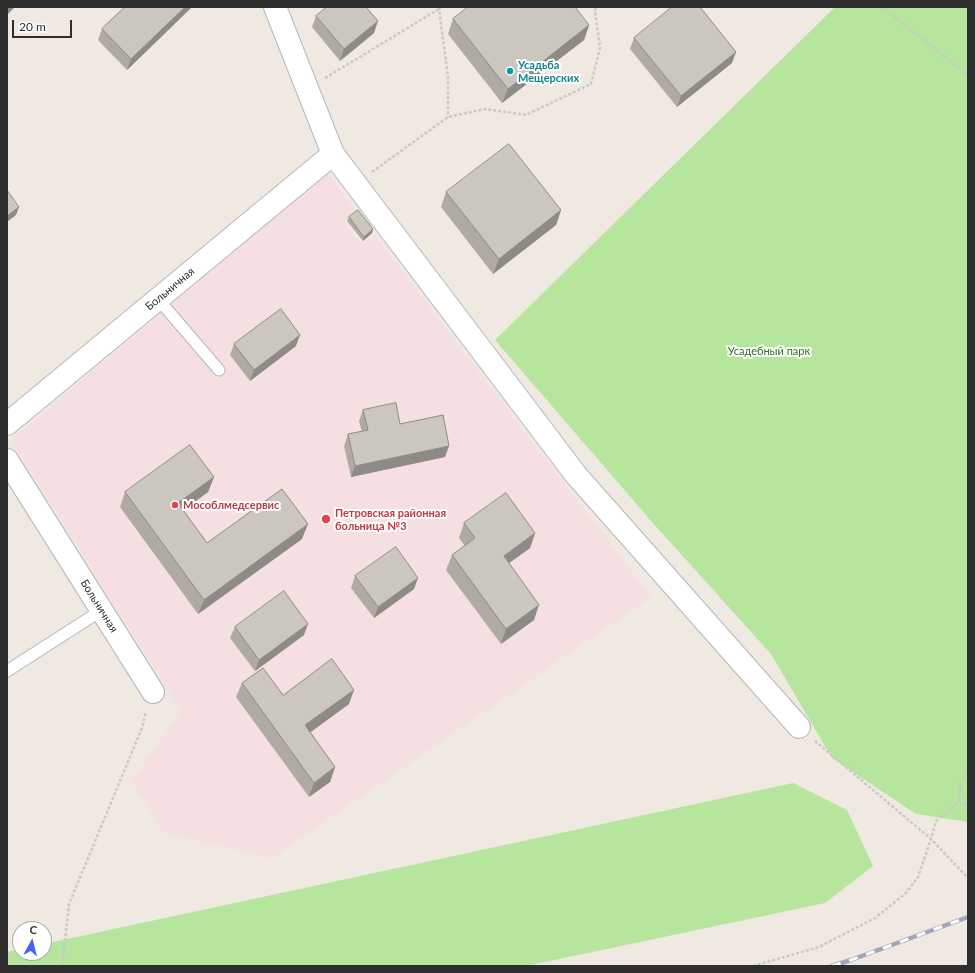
<!DOCTYPE html>
<meta charset="utf-8">
<style>
body{margin:0}
#map{position:relative;width:975px;height:973px;overflow:hidden;background:#efe9e1;font-family:Lato,sans-serif}
canvas{display:block}
.frame{position:absolute;inset:0;border:8px solid #2e2e2e;pointer-events:none}
.north{position:absolute;left:12px;top:921px;width:40px;height:40px;box-sizing:border-box;background:#fff;border:1px solid #ababab;border-radius:50%;rotate:7deg;font-size:11px;font-weight:700;line-height:16px;text-align:center;color:#2e2e2e}
.north::after{content:'';display:block;margin:auto;width:14px;height:18px;background:#4264fb;clip-path:polygon(50% 0,100% 100%,50% 72%,0 100%)}
.scale{position:absolute;left:12px;top:20px;width:60px;height:18px;box-sizing:border-box;border:2px solid #2e2e2e;border-top:0;padding-left:5px;font-size:12px;line-height:14px;white-space:nowrap;color:#2e2e2e;-webkit-text-stroke:3px #fff;paint-order:stroke}
</style>
<div id="map">
<canvas width="975" height="973"></canvas>
<div class="frame"></div>
<div class="north">С</div>
<div class="scale">20 m</div>
</div>
<script>
const context = document.querySelector('canvas').getContext('2d');
context.lineJoin = 'round';
function fill(path, color) {
  context.fillStyle = color;
  context.fill(path, 'evenodd');
}
function trace(path, color, width, dash) {
  context.strokeStyle = color;
  context.lineWidth = width;
  context.lineCap = dash ? 'butt' : 'round';
  context.setLineDash(dash || []);
  context.stroke(path);
}
function label(font, color, halo, rows, align = 'center') {
  context.font = font + ' Lato,sans-serif';
  context.lineWidth = 4;
  context.setLineDash([]);
  context.textBaseline = 'middle';
  context.strokeStyle = halo;
  context.fillStyle = color;
  for (const [text, x, y, turn = 0] of rows) {
    context.save();
    context.translate(x, y);
    context.rotate((+turn || 0) * Math.PI / 180);
    context.textAlign = isNaN(turn) ? turn : align;
    if (halo) context.strokeText(text, 0, 0);
    context.fillText(text, 0, 0);
    context.restore();
  }
}
fill(new Path2D(`
 M 327,173 L 357,212 L 344,221 L 361,244 L 374,235 L 651,597 L 272,858 L 164,833 L 132,781 L 181,711 L 11,440 Z`), '#f5dfe0');
fill(new Path2D(`
 M 835,7 L 968,7 L 968,822 L 916,814 L 832,758 L 771,654 L 652,522 L 495,340 Z
 M 793,783 L 847,810 L 873,866 L 825,903 L 526,966 L 7,966 L 7,952 L 20,949 L 20,953 L 44,953 L 44,944 Z`), '#b6e59e');
const lane = new Path2D(`
 M 158,299 L 219,370
 M 7,671 L 102,610`);
const street = new Path2D(`
 M 275,7 L 333,154 L 576,475 L 799,727
 M 7,424 L 333,154
 M 7,460 L 153,692`);
trace(lane, '#b4b7c1', 13);
trace(street, '#b4b7c1', 24);
trace(new Path2D(`
 M 440,7 L 439,9 L 448,77 L 448,117
 M 882,7 L 968,75
 M 325,78 L 439,9
 M 372,172 L 448,117 L 485,109 L 526,115 L 591,84 L 600,48 L 595,12 L 596,7
 M 815,741 L 931,839 L 968,878
 M 959,802 L 968,804
 M 62,966 L 69,904 L 142,728 L 146,711
 M 753,966 L 819,947 L 875,918 L 905,894 L 918,877 L 931,839 L 936,821 L 959,802 L 961,781 L 968,772`), '#c9c9c9', 2.5, [3, 2]);
trace(lane, '#fff', 11);
trace(street, '#fff', 22);
const rail = new Path2D(`
 M 832,966 L 851,960 L 968,917`);
trace(rail, '#a3a6b8', 4.5);
trace(rail, '#fff', 3, [9]);
fill(new Path2D(`
 M 125,7 L 192,7 L 127,70 L 98,40 L 102,29 Z
 M 316,16 L 374,33 L 340,61 L 312,27 Z
 M 453,19 L 589,25 L 584,40 L 502,103 L 448,34 Z
 M 634,38 L 732,63 L 677,107 L 630,49 Z
 M 446,192 L 561,210 L 556,225 L 493,274 L 441,207 Z
 M 349,217 L 373,229 L 372,233 L 363,241 L 347,221 Z
 M 234,344 L 296,346 L 250,381 L 230,355 Z
 M 363,410 L 400,424 L 445,457 L 351,477 L 344,446 L 348,434 L 362,432 L 359,421 Z
 M 214,477 L 208,492 L 183,510 L 207,543 L 302,539 L 198,614 L 120,507 L 125,492 Z
 M 464,523 L 535,533 L 530,548 L 509,563 L 534,620 L 501,644 L 446,570 L 452,555 L 465,546 L 459,538 Z
 M 355,576 L 414,589 L 374,618 L 351,588 Z
 M 235,627 L 304,635 L 255,671 L 230,638 Z
 M 242,683 L 283,695 L 349,704 L 310,732 L 335,767 L 330,782 L 309,797 L 236,697 Z`), '#afaba4');
fill(new Path2D(`
 M 8,7 L 15,7 L 7,15 L 7,8 Z
 M 185,7 L 192,7 L 127,70 L 131,59 Z
 M 378,21 L 374,33 L 340,61 L 344,49 Z
 M 589,25 L 584,40 L 502,103 L 508,89 Z
 M 736,52 L 732,63 L 677,107 L 681,96 Z
 M 19,207 L 16,215 L 7,222 L 7,216 Z
 M 561,210 L 556,225 L 493,274 L 499,259 Z
 M 373,229 L 372,233 L 363,241 L 364,237 Z
 M 300,335 L 296,346 L 250,381 L 254,370 Z
 M 449,446 L 445,457 L 351,477 L 355,466 Z
 M 214,477 L 208,492 L 173,518 L 178,503 Z
 M 308,524 L 302,539 L 198,614 L 204,600 Z
 M 535,533 L 530,548 L 498,571 L 504,556 Z
 M 418,578 L 414,589 L 374,618 L 378,607 Z
 M 539,605 L 534,620 L 501,644 L 506,629 Z
 M 308,624 L 304,635 L 255,671 L 259,660 Z
 M 354,690 L 349,704 L 300,740 L 305,725 Z
 M 335,767 L 330,782 L 309,797 L 314,783 Z`), '#8e8b86');
const building = new Path2D(`
 M 125,7 L 185,7 L 131,59 L 102,29 Z
 M 327,7 L 366,7 L 378,21 L 344,49 L 316,16 Z
 M 468,7 L 575,7 L 589,25 L 508,89 L 453,19 Z
 M 672,7 L 700,7 L 736,52 L 681,96 L 634,38 Z
 M 509,144 L 561,210 L 499,259 L 446,192 Z
 M 7,190 L 19,207 L 7,216 Z
 M 358,210 L 373,229 L 364,237 L 349,217 Z
 M 281,309 L 300,335 L 254,370 L 234,344 Z
 M 396,403 L 400,424 L 443,415 L 449,446 L 355,466 L 348,434 L 368,430 L 363,410 Z
 M 190,445 L 214,477 L 178,503 L 207,543 L 282,489 L 308,524 L 204,600 L 125,492 Z
 M 506,493 L 535,533 L 504,556 L 539,605 L 506,629 L 452,555 L 475,538 L 464,523 Z
 M 396,547 L 418,578 L 378,607 L 355,576 Z
 M 284,591 L 308,624 L 259,660 L 235,627 Z
 M 332,659 L 354,690 L 305,725 L 335,767 L 314,783 L 242,683 L 263,668 L 283,695 Z`);
fill(building, '#cbc7bf');
trace(building, '#8e8b86', 1);
for (const [x, y, r, color] of [
 [510,71,4,"#0f9aa8"],
 [175,505,4,"#e0444e"],
 [326,519,5,"#e0444e"]
]) {
  const dot = new Path2D();
  dot.arc(x, y, r, 0, 2 * Math.PI);
  context.fillStyle = color;
  context.fill(dot);
  trace(dot, '#fff', 1.5);
}
label('bold 11px', '#0d838f', '#fff', [
 ["Усадьба",518,65],
 ["Мещерских",518,78]
], 'left');
label('11px', '#2e2e2e', '#fff', [
 ["Больничная",170,289,-40],
 ["Больничная",99,606,58]
]);
label('11px', '#2c6e1b', '#fff', [
 ["Усадебный парк",769,351]
]);
label('bold 11px', '#be3a42', '#fff', [
 ["Мособлмедсервис",183,505],
 ["Петровская районная",335,513],
 ["больница №3",335,526]
], 'left');
</script>
